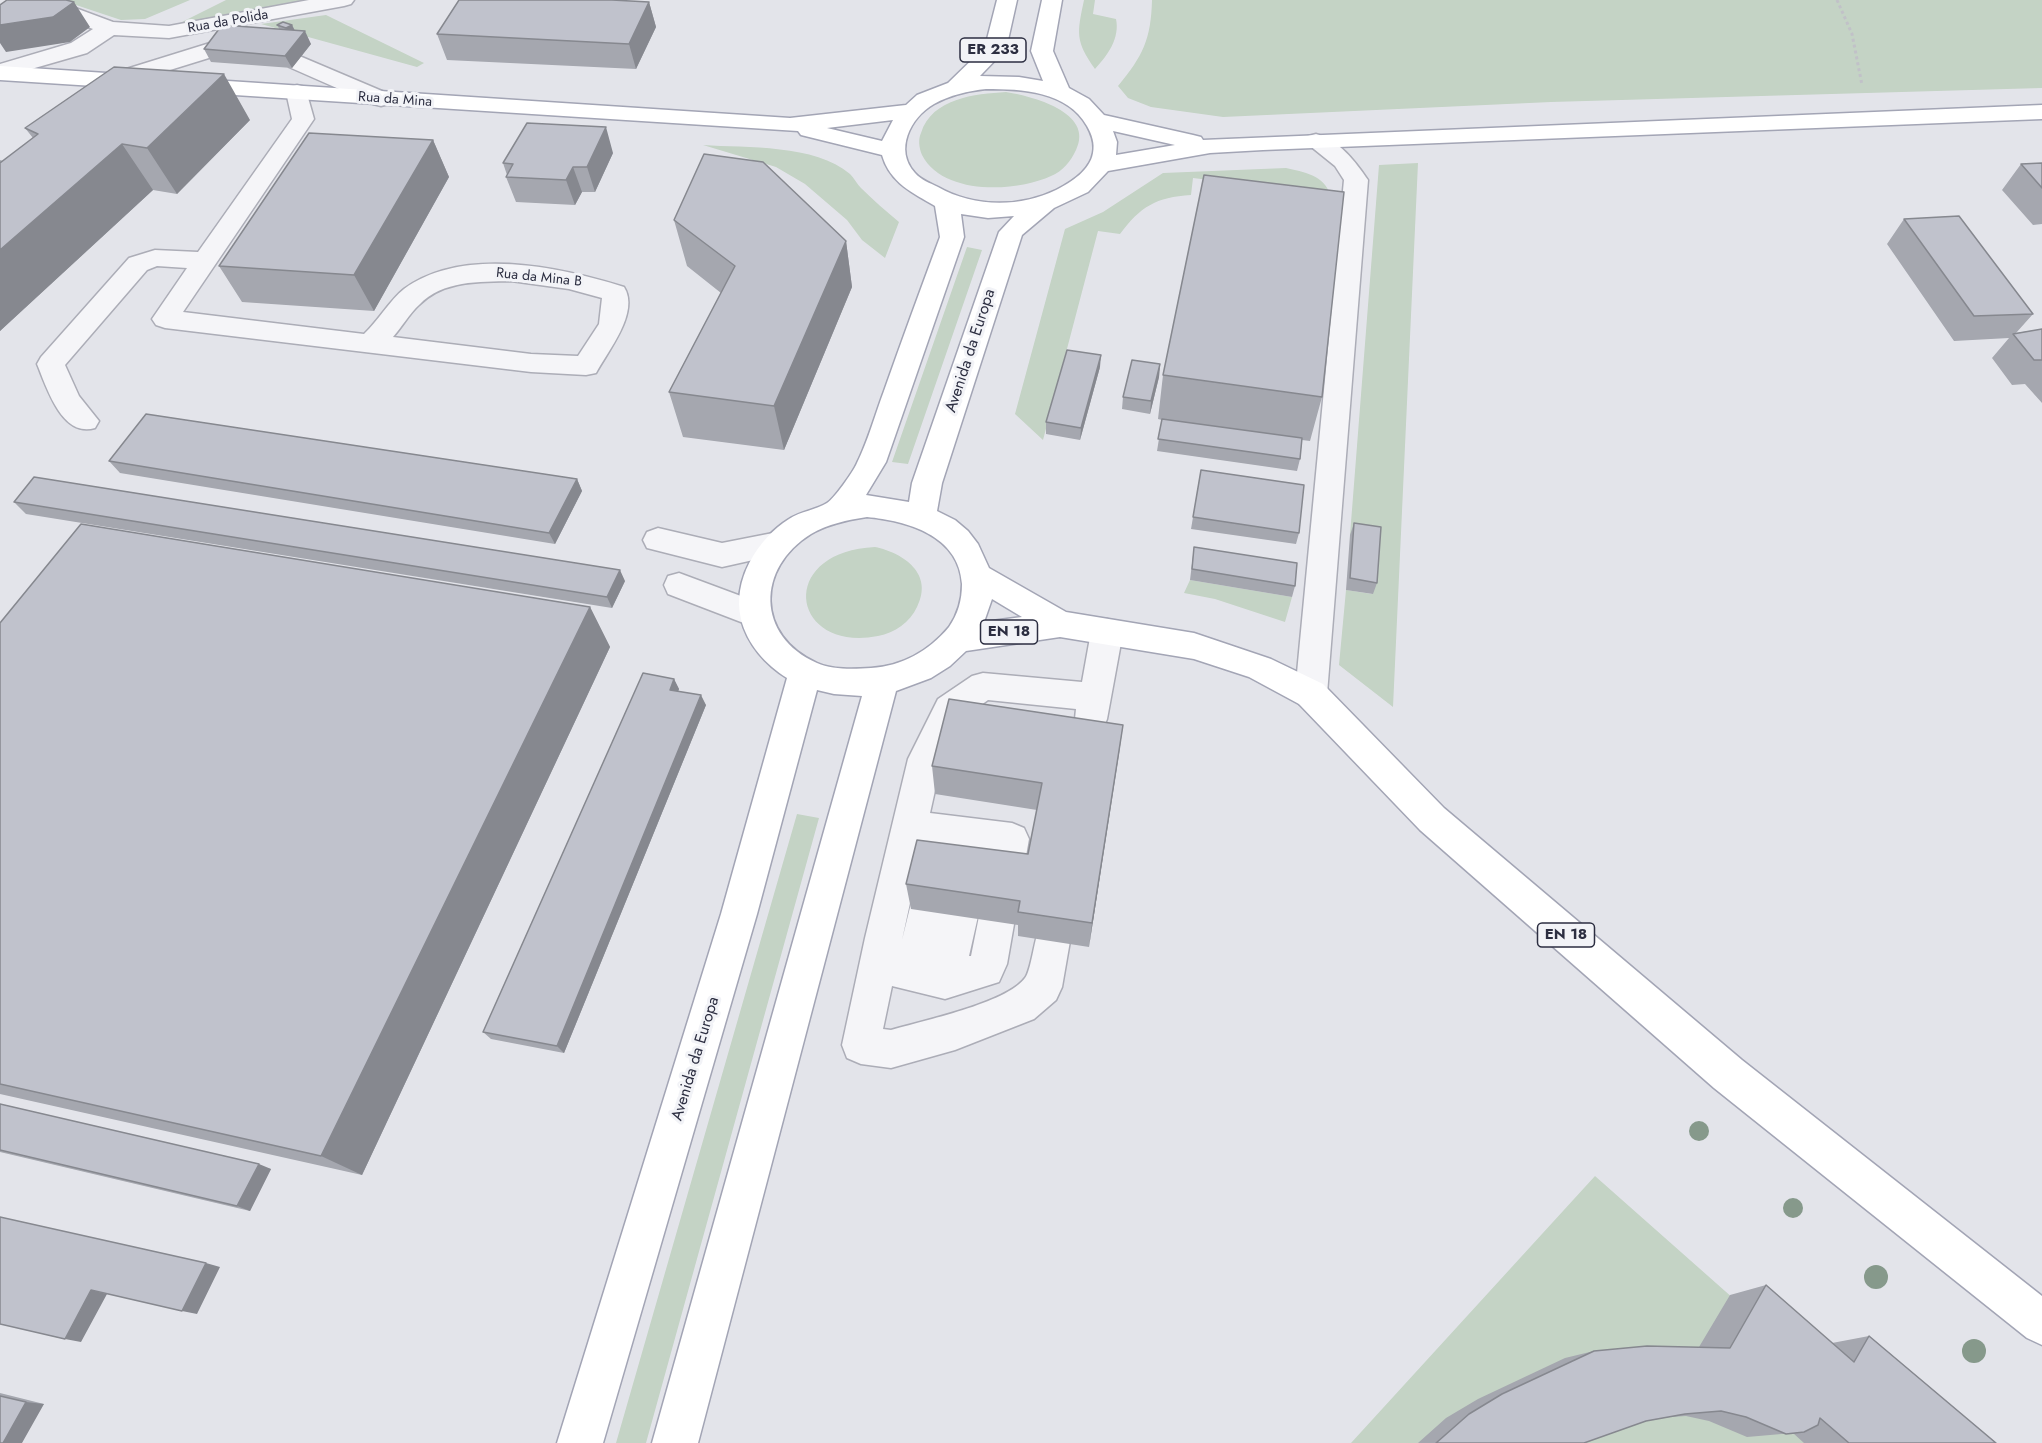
<!DOCTYPE html>
<style>
body{margin:0}
canvas{display:block;background:#e3e4ea}
</style>
<canvas width="2042" height="1443"></canvas>
<script>
const context = document.querySelector('canvas').getContext('2d');
context.lineJoin = 'round';
function fill(path, color) {
  context.fillStyle = color;
  context.fill(path, 'evenodd');
}
function trace(path, color, width, dash) {
  context.strokeStyle = color;
  context.lineWidth = width;
  context.lineCap = dash ? 'butt' : 'round';
  context.setLineDash(dash || []);
  context.stroke(path);
}
function label(font, color, halo, rows, align = 'center') {
  context.font = font + ' Jost,sans-serif';
  context.lineWidth = 6;
  context.setLineDash([]);
  context.textBaseline = 'middle';
  context.strokeStyle = halo;
  context.fillStyle = color;
  for (const [text, x, y, turn = 0] of rows) {
    context.save();
    context.translate(x, y);
    context.rotate((+turn || 0) * Math.PI / 180);
    context.textAlign = isNaN(turn) ? turn : align;
    if (halo) context.strokeText(text, 0, 0);
    context.fillText(text, 0, 0);
    context.restore();
  }
}
fill(new Path2D(`
 M 61,0 L 190,0 L 145,19 L 121,20 Z
 M 226,0 L 305,0 L 176,25 Z
 M 1084,0 L 1095,0 L 1093,14 L 1116,19 C 1120,38 1108,55 1095,69 C 1075,41 1077,33 1084,0 Z
 M 1152,0 L 2042,0 L 2042,88 L 1551,102 L 1223,117 L 1151,107 L 1128,98 L 1118,86 C 1143,56 1151,39 1152,0 Z
 M 326,15 L 424,63 L 417,67 L 261,24 Z
 M 1006,92 C 1031,96 1095,112 1076,150 C 1071,161 1063,171 1051,176 C 1017,192 943,196 922,155 C 919,148 918,139 921,133 C 932,98 975,94 1006,92 Z
 M 703,145 C 747,148 815,144 850,174 C 854,178 857,184 861,188 C 873,200 886,211 899,222 L 885,258 L 862,240 L 847,220 L 805,184 L 776,167 Z
 M 1418,163 L 1393,707 L 1339,665 L 1346,590 L 1372,594 L 1350,535 L 1379,165 Z
 M 1286,168 C 1303,172 1325,175 1330,195 L 1193,178 L 1191,195 C 1156,197 1140,207 1120,234 L 1098,231 L 1043,440 L 1015,414 L 1065,229 L 1103,212 L 1163,173 Z
 M 967,247 L 982,250 L 908,464 L 892,462 Z
 M 875,547 C 904,553 934,574 917,607 C 910,622 895,633 878,636 C 791,653 775,552 875,547 Z
 M 1190,580 L 1292,597 L 1285,622 L 1215,599 L 1184,593 Z
 M 797,814 L 819,818 L 646,1443 L 616,1443 Z
 M 1595,1176 L 1812,1368 L 1944,1443 L 1351,1443 Z`), '#c4d3c5');
const minor = new Path2D(`
 M 25,0 L 54,0 L 113,22 L 169,26 L 309,0 L 354,0 L 351,4 L 344,6 L 169,38 L 114,35 L 87,53 L 0,78 L 0,64 L 71,43 L 93,29 L 28,4 Z
 M 210,43 L 228,45 L 231,50 L 228,55 L 212,57 L 115,87 L 107,85 L 104,80 L 107,75 Z
 M 297,55 L 389,94 L 392,99 L 389,104 L 381,106 L 373,104 L 289,67 L 286,62 L 289,57 Z
 M 297,85 L 305,87 L 314,119 L 183,312 L 364,334 C 378,321 390,300 404,289 C 463,246 560,267 624,287 C 640,312 608,351 596,373 L 586,375 L 531,372 L 165,328 L 156,325 L 152,319 L 187,268 L 157,266 L 147,270 L 65,365 L 79,396 L 99,421 L 95,428 C 62,438 47,388 37,364 L 41,357 L 129,258 L 155,250 L 198,252 L 292,119 L 286,92 L 289,87 ZM 511,281 L 569,289 L 602,298 L 599,324 L 578,356 L 531,354 L 393,337 C 402,327 409,314 419,305 C 443,280 479,282 511,281 Z
 M 1316,134 C 1339,140 1355,161 1368,180 L 1327,694 L 1323,704 L 1311,708 L 1299,704 L 1295,694 L 1344,180 L 1335,166 L 1304,141 L 1308,136 Z
 M 658,528 L 722,543 L 778,532 L 789,536 L 793,544 L 789,552 L 722,567 L 647,548 L 643,540 L 647,532 Z
 M 679,573 L 765,605 L 770,614 L 765,623 L 754,627 L 668,594 L 664,585 L 668,576 Z
 M 1107,619 L 1118,623 L 1123,632 L 1107,719 L 1103,729 L 1091,733 L 1079,729 L 1075,719 L 1076,709 L 988,700 L 962,719 L 942,759 L 930,813 L 1012,823 L 1024,828 L 1029,839 L 1007,964 L 999,982 L 945,999 L 892,986 L 883,1029 L 891,1030 C 922,1021 1007,1003 1025,978 C 1031,971 1034,941 1039,929 L 1052,924 L 1065,929 L 1070,941 L 1062,987 L 1056,1000 L 1034,1019 L 955,1050 L 891,1068 L 861,1064 L 847,1058 L 842,1045 L 865,938 L 908,759 L 938,699 L 972,676 L 983,673 L 1082,682 L 1091,632 L 1096,623 ZM 923,843 L 992,852 L 971,956 L 969,956 L 988,872 L 983,861 L 970,856 L 957,861 L 955,866 L 951,856 L 938,851 L 925,856 L 920,867 L 902,940 Z`);
const major = new Path2D(`
 M 997,0 L 1017,0 L 1006,49 L 980,76 L 1019,77 L 1043,81 L 1031,51 L 1042,0 L 1062,0 L 1053,51 L 1069,88 L 1089,99 L 1104,115 L 1193,135 L 1201,137 L 1203,140 L 2042,105 L 2042,119 L 1263,150 L 1210,153 L 1108,171 L 1088,192 L 1054,208 L 1022,235 L 942,483 L 937,511 L 955,520 L 968,531 L 978,544 L 989,568 L 1066,612 L 1194,633 L 1271,659 L 1323,684 L 1444,808 L 1742,1060 L 2042,1296 L 2042,1345 L 2027,1338 L 1714,1088 L 1420,830 L 1299,704 L 1249,677 L 1194,659 L 1060,637 L 966,651 L 950,666 L 931,678 L 896,691 L 698,1443 L 652,1443 L 862,696 L 834,694 L 817,690 L 757,914 L 603,1443 L 557,1443 L 721,914 L 787,678 C 766,665 747,644 741,619 C 732,581 757,539 789,519 C 801,511 816,510 827,503 C 834,499 853,472 857,463 C 868,441 875,415 884,391 C 902,340 921,288 940,237 L 935,206 C 913,193 890,183 882,155 L 801,135 L 798,131 L 0,80 L 0,66 L 790,118 L 906,105 L 917,95 L 948,83 L 985,47 ZM 986,89 C 1022,89 1067,91 1087,126 C 1092,135 1095,143 1093,153 C 1090,170 1072,182 1056,190 C 1019,208 973,207 938,187 C 930,183 921,180 915,173 C 894,150 910,118 934,104 C 950,95 968,91 986,89 ZM 893,120 L 882,141 L 827,128 ZM 1113,131 L 1175,145 L 1116,155 L 1117,142 ZM 961,214 L 988,218 L 1014,216 L 999,232 L 912,483 L 909,502 L 866,495 L 886,462 L 964,237 ZM 867,517 C 907,521 959,535 962,584 C 962,600 958,614 949,627 C 929,651 902,666 871,668 C 854,669 832,670 817,663 C 756,636 756,568 811,534 C 828,524 847,520 867,517 ZM 992,599 L 1022,617 L 984,622 Z`);
trace(minor, '#acadb7', 3);
trace(major, '#a3a5b5', 3);
trace(new Path2D(`
 M 1837,0 L 1852,34 L 1862,85`), '#c1c1c8', 3, [3, 3]);
fill(minor, '#f5f5f8');
fill(major, '#fff');
context.fillStyle = '#86998b';
for (const [x, y, r] of [
 [1699,1131,10],
 [1793,1208,10],
 [1876,1277,12],
 [1974,1351,12]
]) {
  context.beginPath();
  context.arc(x, y, r, 0, 2 * Math.PI);
  context.fill();
}
fill(new Path2D(`
 M 649,2 L 656,27 L 636,69 L 447,60 L 437,34 Z
 M 277,25 L 292,25 L 295,31 L 311,44 L 292,68 L 211,62 L 204,49 L 280,30 Z
 M 250,120 L 177,194 L 153,190 L 0,331 L 0,160 L 3,161 L 33,138 L 25,128 Z
 M 433,140 L 449,177 L 374,311 L 242,302 L 219,266 Z
 M 613,153 L 595,192 L 582,192 L 575,205 L 516,202 L 506,177 L 507,175 L 503,163 Z
 M 2042,163 L 2042,224 L 2033,225 L 2002,190 L 2021,164 Z
 M 1904,219 L 2033,314 L 2016,333 L 2042,329 L 2042,403 L 2025,384 L 2012,385 L 1992,358 L 2009,338 L 1954,341 L 1887,244 Z
 M 674,220 L 846,241 L 852,287 L 784,450 L 683,437 L 669,392 L 721,293 L 687,266 Z
 M 1160,364 L 1159,377 L 1150,414 L 1122,409 L 1123,397 Z
 M 1100,367 L 1080,440 L 1046,434 L 1046,422 Z
 M 1163,375 L 1322,397 L 1310,441 L 1302,440 L 1300,459 L 1297,471 L 1157,451 L 1162,420 L 1158,419 Z
 M 109,461 L 577,479 L 582,491 L 555,544 L 120,473 Z
 M 1201,470 L 1299,533 L 1296,544 L 1191,529 Z
 M 14,502 L 625,581 L 612,608 L 26,514 Z
 M 1354,523 L 1377,583 L 1373,594 L 1346,590 L 1350,535 Z
 M 1194,547 L 1295,586 L 1292,597 L 1190,580 Z
 M 590,607 L 610,647 L 362,1175 L 0,1094 L 0,623 Z
 M 674,679 L 679,689 L 678,691 L 706,705 L 564,1053 L 491,1039 L 483,1032 Z
 M 1123,725 L 1089,947 L 1018,936 L 1018,925 L 911,909 L 906,884 L 1028,854 L 1037,810 L 935,794 L 932,766 Z
 M 0,1104 L 271,1169 L 250,1211 L 0,1152 Z
 M 1766,1285 L 1832,1343 L 1869,1336 L 1996,1443 L 1804,1443 L 1793,1433 L 1747,1437 L 1709,1421 L 1686,1416 L 1670,1417 L 1646,1421 L 1584,1443 L 1418,1443 L 1446,1418 L 1478,1399 L 1565,1358 L 1594,1351 L 1699,1347 L 1730,1295 Z
 M 0,1393 L 44,1404 L 0,1443 Z`), '#a5a7af');
fill(new Path2D(`
 M 74,2 L 90,27 L 70,42 L 6,52 L 0,43 L 0,25 Z
 M 649,2 L 656,27 L 636,69 L 629,44 Z
 M 292,25 L 298,37 L 293,41 L 286,28 Z
 M 305,31 L 311,44 L 292,68 L 285,56 Z
 M 224,74 L 250,120 L 177,194 L 147,148 Z
 M 606,127 L 613,153 L 595,192 L 587,167 Z
 M 433,140 L 449,177 L 374,311 L 354,275 Z
 M 122,144 L 153,190 L 0,331 L 0,250 Z
 M 573,167 L 582,192 L 575,205 L 566,180 Z
 M 846,241 L 852,287 L 784,450 L 774,406 Z
 M 1101,355 L 1100,367 L 1080,440 L 1081,428 Z
 M 1160,364 L 1159,377 L 1150,414 L 1151,401 Z
 M 577,479 L 582,491 L 555,544 L 549,533 Z
 M 620,570 L 625,581 L 612,608 L 607,597 Z
 M 590,607 L 610,647 L 362,1175 L 321,1156 Z
 M 674,679 L 679,689 L 675,700 L 670,690 Z
 M 701,695 L 706,705 L 564,1053 L 557,1046 Z
 M 1123,725 L 1119,754 L 1089,947 L 1092,923 Z
 M 259,1164 L 271,1169 L 250,1211 L 237,1206 Z
 M 206,1263 L 220,1267 L 197,1314 L 182,1311 Z
 M 91,1290 L 107,1294 L 81,1342 L 65,1339 Z
 M 26,1402 L 44,1404 L 22,1443 L 3,1443 Z`), '#86888f');
const building = new Path2D(`
 M 7,0 L 66,0 L 74,2 L 53,17 L 0,25 L 0,5 Z
 M 459,0 L 612,0 L 649,2 L 629,44 L 437,34 Z
 M 283,22 L 292,25 L 286,28 L 277,25 Z
 M 222,25 L 305,31 L 285,56 L 204,49 Z
 M 114,67 L 224,74 L 147,148 L 122,144 L 0,250 L 0,163 L 38,134 L 25,128 Z
 M 527,123 L 606,127 L 587,167 L 573,167 L 566,180 L 506,177 L 513,164 L 503,163 Z
 M 309,133 L 433,140 L 354,275 L 219,266 Z
 M 704,154 L 763,162 L 846,241 L 774,406 L 669,392 L 735,266 L 674,220 Z
 M 2042,163 L 2042,188 L 2021,164 Z
 M 1204,175 L 1344,192 L 1322,397 L 1163,375 Z
 M 1959,216 L 2033,314 L 1974,316 L 1904,219 Z
 M 2042,329 L 2042,360 L 2034,360 L 2013,334 Z
 M 1067,350 L 1101,355 L 1081,428 L 1046,422 Z
 M 1132,360 L 1160,364 L 1151,401 L 1123,397 Z
 M 146,414 L 577,479 L 549,533 L 109,461 Z
 M 1162,419 L 1302,438 L 1300,459 L 1158,439 Z
 M 1201,470 L 1304,485 L 1299,533 L 1193,517 Z
 M 34,477 L 620,570 L 607,597 L 14,502 Z
 M 1354,523 L 1381,527 L 1377,583 L 1350,578 Z
 M 81,524 L 590,607 L 321,1156 L 0,1084 L 0,623 Z
 M 1194,547 L 1297,563 L 1295,586 L 1192,569 Z
 M 643,673 L 674,679 L 670,690 L 701,695 L 557,1046 L 483,1032 Z
 M 949,699 L 1123,725 L 1092,923 L 1018,912 L 1020,901 L 906,884 L 917,840 L 1028,854 L 1042,783 L 932,766 Z
 M 0,1104 L 259,1164 L 237,1206 L 0,1150 Z
 M 0,1217 L 206,1263 L 182,1311 L 91,1290 L 65,1339 L 0,1324 Z
 M 1766,1285 L 1854,1362 L 1869,1336 L 1996,1443 L 1849,1443 L 1820,1418 L 1818,1425 L 1804,1432 L 1786,1434 L 1746,1417 L 1721,1411 L 1685,1414 L 1646,1421 L 1584,1443 L 1436,1443 L 1469,1414 L 1502,1394 L 1594,1351 L 1647,1346 L 1730,1348 Z
 M 0,1396 L 26,1402 L 3,1443 L 0,1443 Z`);
fill(building, '#c0c2cc');
trace(building, '#86888f', 1.5);
label('14px', '#2c2e41', '#f2f3f7', [
 ["Rua da Polida",228,22,-10],
 ["Rua da Mina",395,100,4],
 ["Rua da Mina B",539,278,6]
]);
for (const [x, y, w] of [
 [993,50,66],
 [1009,632,57],
 [1566,935,57]
]) {
  const box = new Path2D();
  box.roundRect(x - w / 2, y - 12, w, 24, 4.5);
  context.fillStyle = '#f2f3f7';
  context.fill(box);
  trace(box, '#2c2e41', 1.5);
}
label('bold 15px', '#2c2e41', null, [
 ["ER 233",993,50],
 ["EN 18",1009,632],
 ["EN 18",1566,935]
]);
label('16px', '#2c2e41', '#f2f3f7', [
 ["Avenida da Europa",971,351,-72],
 ["Avenida da Europa",696,1059,-73]
]);
</script>
